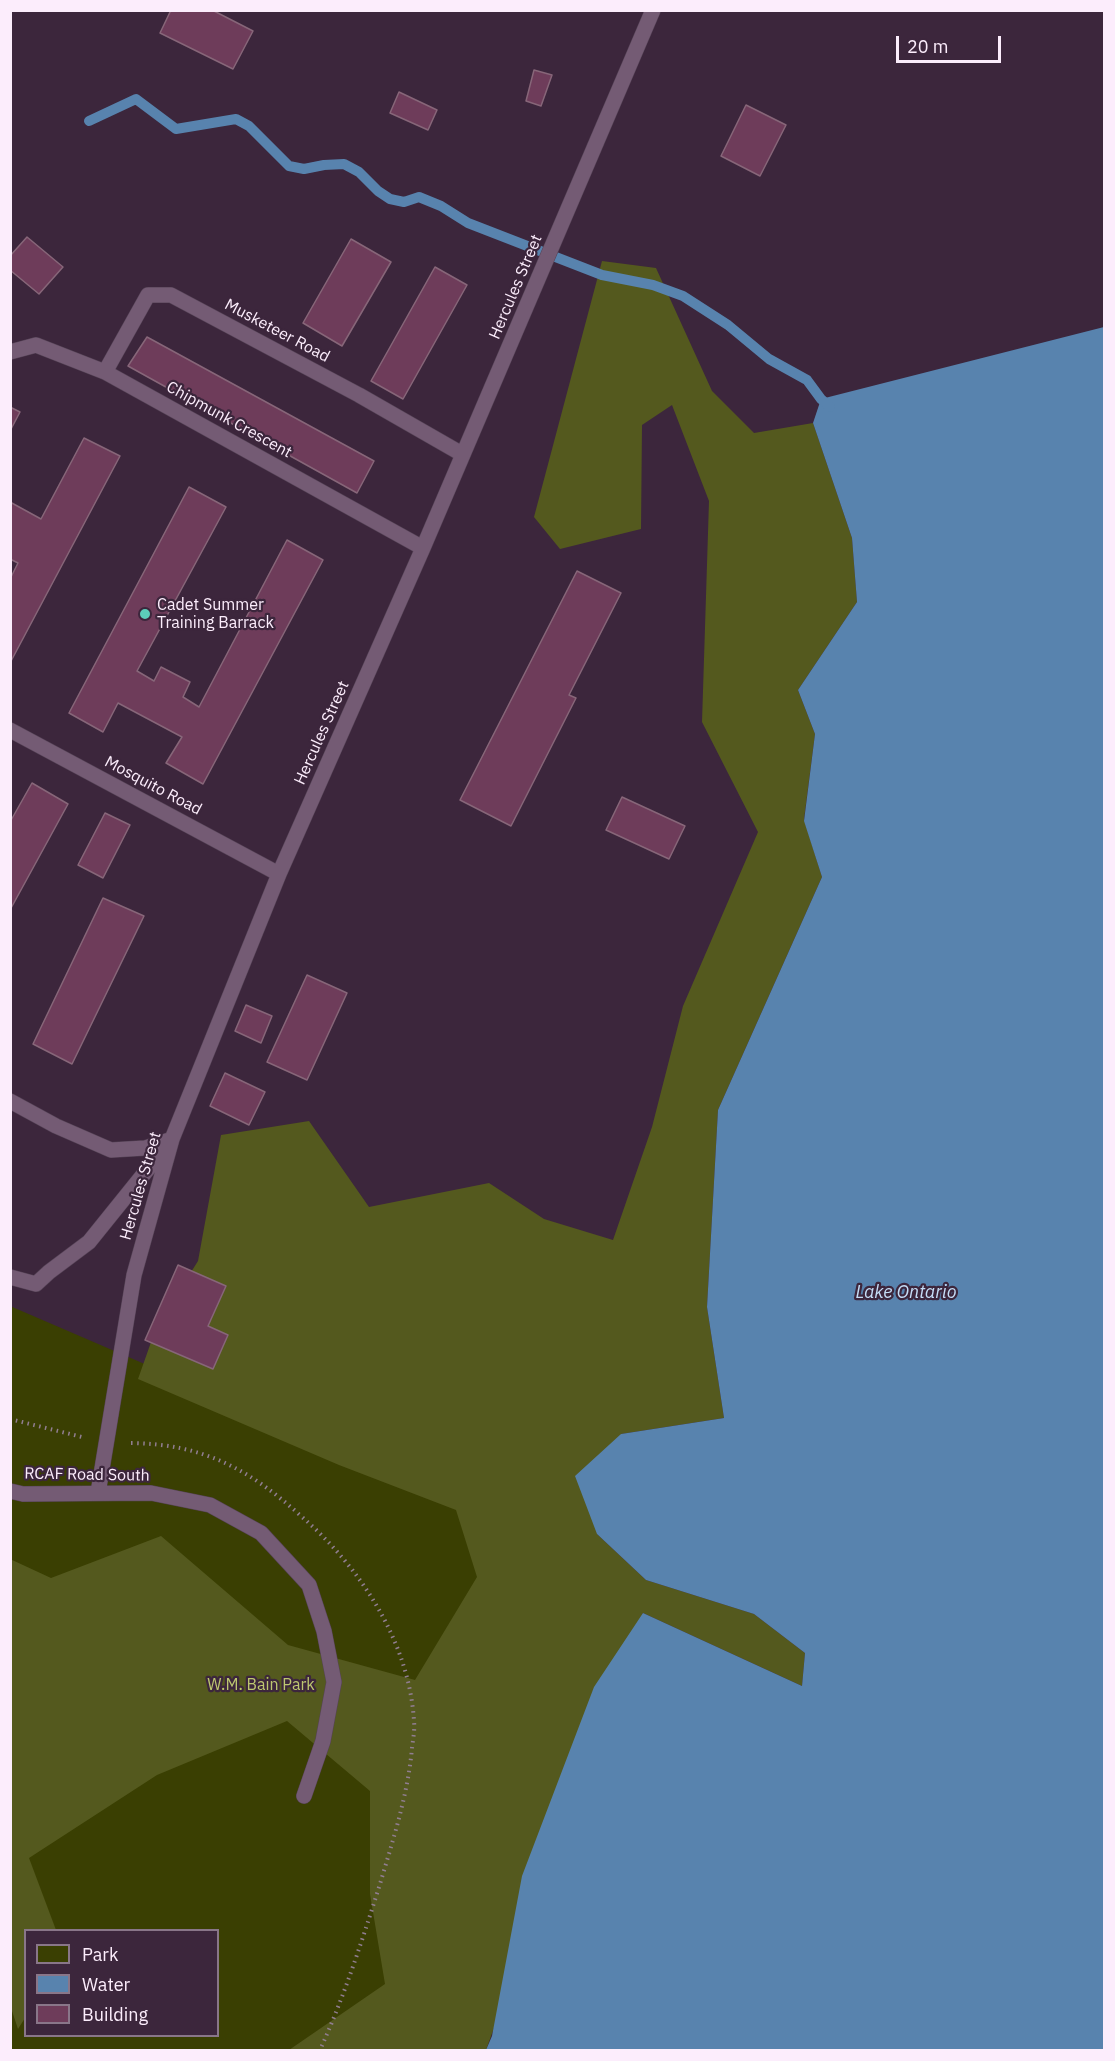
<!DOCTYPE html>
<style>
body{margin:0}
#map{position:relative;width:1115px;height:2061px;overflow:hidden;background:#3c263c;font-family:"IBM Plex Sans",sans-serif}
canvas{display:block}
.frame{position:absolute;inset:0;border:12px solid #fcedfc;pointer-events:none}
.legend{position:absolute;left:24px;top:1929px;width:195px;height:108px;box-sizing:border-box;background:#3c263c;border:2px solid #897689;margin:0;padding:8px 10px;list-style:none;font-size:18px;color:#fcedfc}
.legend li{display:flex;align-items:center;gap:12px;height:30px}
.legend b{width:30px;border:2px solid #897689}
.scale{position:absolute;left:896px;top:36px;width:105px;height:27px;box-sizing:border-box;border:3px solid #fcedfc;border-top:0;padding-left:8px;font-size:18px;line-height:21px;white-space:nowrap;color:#fcedfc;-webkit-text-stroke:4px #3c263c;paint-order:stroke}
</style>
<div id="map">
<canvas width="1115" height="2061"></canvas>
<div class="frame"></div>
<ul class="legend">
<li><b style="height:16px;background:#3a3f02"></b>Park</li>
<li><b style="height:16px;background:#5883ae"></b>Water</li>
<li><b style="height:16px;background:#6e3c5a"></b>Building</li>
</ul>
<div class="scale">20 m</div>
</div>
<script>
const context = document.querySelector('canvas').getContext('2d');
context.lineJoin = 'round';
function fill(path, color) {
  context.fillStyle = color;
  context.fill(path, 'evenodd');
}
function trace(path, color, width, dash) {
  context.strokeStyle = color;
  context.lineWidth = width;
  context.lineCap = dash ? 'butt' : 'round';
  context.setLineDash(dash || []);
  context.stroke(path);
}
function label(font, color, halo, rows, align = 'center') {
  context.font = font + ' "IBM Plex Sans",sans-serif';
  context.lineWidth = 4.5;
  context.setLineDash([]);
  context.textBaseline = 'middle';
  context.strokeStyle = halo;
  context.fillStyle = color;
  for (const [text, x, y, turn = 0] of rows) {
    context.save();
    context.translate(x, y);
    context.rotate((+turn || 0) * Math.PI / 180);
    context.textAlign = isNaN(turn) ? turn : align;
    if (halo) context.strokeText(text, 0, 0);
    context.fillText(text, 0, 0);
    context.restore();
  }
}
fill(new Path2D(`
 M 10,1306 L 646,1580 L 486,2050 L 11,2050 ZM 26,1930 L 218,1930 L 218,2036 L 26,2036 Z`), '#3a3f02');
fill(new Path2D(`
 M 602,261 L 656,268 L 712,391 L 754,433 L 813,423 L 852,538 L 857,602 L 798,690 L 815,734 L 804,819 L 822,877 L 718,1110 L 707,1307 L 724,1418 L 621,1434 L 597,1534 L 646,1580 L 754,1614 L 805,1653 L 802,1686 L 643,1613 L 486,2050 L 289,2050 L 385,1984 L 370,1894 L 370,1791 L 287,1721 L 157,1775 L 29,1858 L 56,1930 L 26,1930 L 25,2018 L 18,2029 L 10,2005 L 10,1559 L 51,1578 L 161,1536 L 288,1645 L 415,1680 L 477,1577 L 456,1510 L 339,1465 L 138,1379 L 156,1328 L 198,1261 L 221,1135 L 309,1121 L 369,1207 L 489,1183 L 544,1219 L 613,1240 L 652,1127 L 683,1006 L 758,832 L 702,722 L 709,501 L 672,405 L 642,425 L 641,529 L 560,549 L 534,517 Z`), '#54591e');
fill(new Path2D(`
 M 1104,327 L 1104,2050 L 486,2050 L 492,2036 L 522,1876 L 594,1687 L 643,1613 L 802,1686 L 805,1653 L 754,1614 L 646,1580 L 597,1534 L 575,1476 L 621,1434 L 724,1418 L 707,1307 L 718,1110 L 822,877 L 804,821 L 815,734 L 798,690 L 857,602 L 852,538 L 813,423 L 821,399 Z`), '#5883ae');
trace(new Path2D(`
 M 89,121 L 136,99 L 176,129 L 236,119 L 249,126 L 289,166 L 304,169 L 324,165 L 344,164 L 359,172 L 378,191 L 390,199 L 404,202 L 419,197 L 441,206 L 468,223 L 602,275 L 653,285 L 683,296 L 728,325 L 769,359 L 807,380 L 821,399 L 830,407`), '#5883ae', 10);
const building = new Path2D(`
 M 171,10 L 212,10 L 253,31 L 233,69 L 160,33 Z
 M 534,70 L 552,75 L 541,106 L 526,101 Z
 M 399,92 L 437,110 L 428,130 L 390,113 Z
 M 746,105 L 786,125 L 760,176 L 721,156 Z
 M 27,237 L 63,267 L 39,294 L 10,270 L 10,256 Z
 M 351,239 L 391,262 L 342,346 L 303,323 Z
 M 435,267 L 467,285 L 403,399 L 371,381 Z
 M 147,337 L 374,461 L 357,493 L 128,366 Z
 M 10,407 L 20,412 L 10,431 Z
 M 84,438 L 120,456 L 10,663 L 10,579 L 18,563 L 10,559 L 10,502 L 41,519 Z
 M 189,487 L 226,507 L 137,671 L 154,681 L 161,667 L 190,682 L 183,697 L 199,707 L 287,540 L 323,560 L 203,784 L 166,763 L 182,737 L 118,703 L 103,732 L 69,713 Z
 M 577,571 L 621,593 L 569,695 L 576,698 L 511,826 L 460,800 Z
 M 32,783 L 68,804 L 10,910 L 10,822 Z
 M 622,797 L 685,826 L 669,859 L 606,830 Z
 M 105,813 L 130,825 L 103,878 L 78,865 Z
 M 103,898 L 144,916 L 72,1064 L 33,1044 Z
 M 307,975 L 347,993 L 307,1080 L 267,1062 Z
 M 246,1005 L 272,1016 L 261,1043 L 235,1031 Z
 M 225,1073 L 265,1092 L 249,1125 L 210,1106 Z
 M 178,1265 L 226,1286 L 208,1326 L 228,1335 L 213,1369 L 145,1340 Z`);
fill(building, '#6e3c5a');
trace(building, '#876679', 1.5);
const service = new Path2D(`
 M 10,352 L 36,345 L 105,372 L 423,548
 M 105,372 L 148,295 L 171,295 L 359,395 L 462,454
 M 10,730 L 279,874
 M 10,1101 L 56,1126 L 111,1150 L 145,1148 L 172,1139
 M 10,1277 L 36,1284 L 49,1272 L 89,1242 L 168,1144
 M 10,1491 L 23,1494 L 151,1493 L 210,1505 L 261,1533 L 309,1585 L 324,1631 L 334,1682 L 323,1741 L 304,1796
 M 98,1493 L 134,1275 L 172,1139 L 279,874 L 423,548 L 653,10`);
trace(service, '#564457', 16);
trace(new Path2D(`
 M 10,1419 L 82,1437
 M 131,1443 C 203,1444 249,1469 301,1516 C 360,1567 409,1641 414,1721 C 415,1730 413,1739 412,1748 C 408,1794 393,1840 380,1884 C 362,1941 344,1997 320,2050`), '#917e91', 4, [1.5, 4.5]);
trace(service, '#745b74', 15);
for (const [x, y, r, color] of [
 [145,614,6,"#5cceba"]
]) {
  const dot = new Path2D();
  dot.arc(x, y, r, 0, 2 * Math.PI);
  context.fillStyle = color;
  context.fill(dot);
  trace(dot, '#3c263c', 2);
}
label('16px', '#fcedfc', '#3c263c', [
 ["Hercules Street",516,287,-67],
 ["Musketeer Road",277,331,28],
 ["Chipmunk Crescent",229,420,29],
 ["Hercules Street",322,733,-66],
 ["Mosquito Road",153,786,28],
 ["Hercules Street",141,1186,-74],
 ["RCAF Road South",87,1475,1]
]);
label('16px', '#fcedfc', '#3c263c', [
 ["Cadet Summer",157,605],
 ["Training Barrack",157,623]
], 'left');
label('16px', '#bdc770', '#3c263c', [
 ["W.M. Bain Park",261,1685]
]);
label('italic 18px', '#c5ddf7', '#3c263c', [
 ["Lake Ontario",906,1293]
]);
</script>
